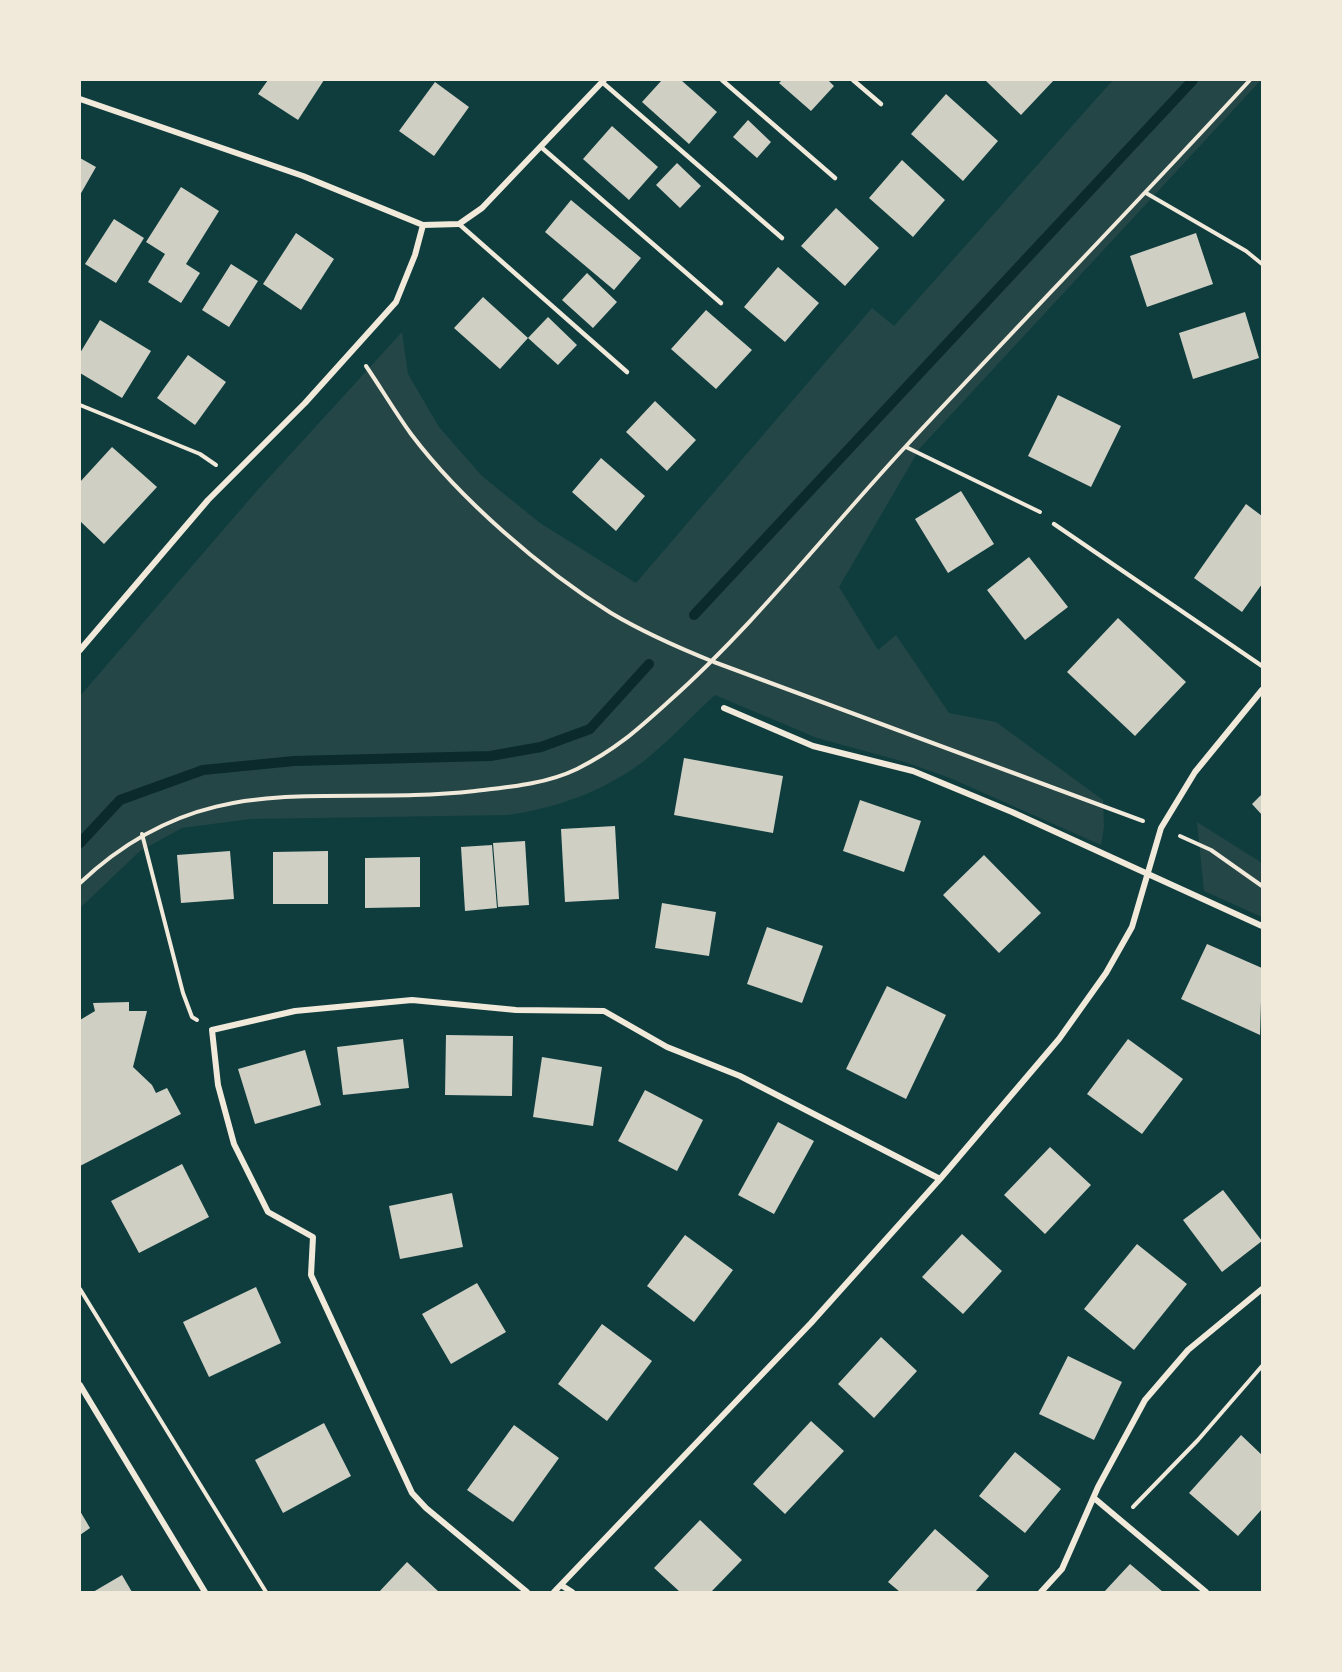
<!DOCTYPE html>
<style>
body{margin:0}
#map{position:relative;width:1342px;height:1672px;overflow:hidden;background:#0f3d3e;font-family:"Roboto Condensed",sans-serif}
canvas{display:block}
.frame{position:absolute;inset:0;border:81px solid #f1e9da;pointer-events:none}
</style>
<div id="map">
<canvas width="1342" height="1672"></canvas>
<div class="frame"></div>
</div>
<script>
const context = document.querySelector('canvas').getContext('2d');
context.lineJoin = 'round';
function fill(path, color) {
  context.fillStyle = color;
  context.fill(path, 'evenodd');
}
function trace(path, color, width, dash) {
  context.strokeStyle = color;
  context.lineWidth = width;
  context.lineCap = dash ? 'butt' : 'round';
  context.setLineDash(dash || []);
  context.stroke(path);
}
fill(new Path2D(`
 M 1113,80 L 1261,80 L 920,448 L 839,587 L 878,650 L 896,635 L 949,713 L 996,722 L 1103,800 L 1104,827 L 1101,845 L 950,778 L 905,762 L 817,738 L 715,695 C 691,717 669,741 644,761 C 604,791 557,808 508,815 L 250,819 L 182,828 L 140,851 L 80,908 L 80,696 L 255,493 L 402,332 L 408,374 L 439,427 L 482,476 L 540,523 L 636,583 L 872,308 L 894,326 Z
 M 1197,822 L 1262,863 L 1262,917 L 1204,891 Z`), '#244646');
trace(new Path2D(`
 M 694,615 L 1193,80
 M 80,843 L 120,800 L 203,770 L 294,761 L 490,756 L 541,747 L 590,729 L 649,664`), '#0a2a2b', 10);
fill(new Path2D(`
 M 268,80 L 324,80 L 298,120 L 258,94 Z
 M 662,80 L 681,80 L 717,112 L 689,144 L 642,102 Z
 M 782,80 L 828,80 L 834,86 L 811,111 L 779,83 Z
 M 985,80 L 1054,80 L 1021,115 Z
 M 435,82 L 469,107 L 434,156 L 399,131 Z
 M 946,94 L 998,141 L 963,181 L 911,134 Z
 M 748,120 L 771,142 L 757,158 L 733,137 Z
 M 612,126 L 658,167 L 629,200 L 583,159 Z
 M 80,158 L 96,167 L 80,195 Z
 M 902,160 L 945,200 L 913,237 L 869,198 Z
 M 677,163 L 701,186 L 680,208 L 656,185 Z
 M 181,187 L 219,211 L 186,264 L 200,273 L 181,303 L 148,282 L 165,254 L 146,242 Z
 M 571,200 L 641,258 L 614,290 L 545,232 Z
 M 836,208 L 879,248 L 845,286 L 801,246 Z
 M 114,219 L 144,238 L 116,283 L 85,264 Z
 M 296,233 L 334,259 L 301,310 L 263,284 Z
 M 1196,233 L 1213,284 L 1147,307 L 1130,256 Z
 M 231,264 L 258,281 L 229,327 L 202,310 Z
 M 778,267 L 819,303 L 785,342 L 744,307 Z
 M 587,273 L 617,302 L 593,328 L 562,300 Z
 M 483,297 L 528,338 L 500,369 L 454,328 Z
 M 706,310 L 752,350 L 716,389 L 671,349 Z
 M 1245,312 L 1259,358 L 1193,379 L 1179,333 Z
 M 548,317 L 577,345 L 558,365 L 528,338 Z
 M 100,320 L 151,351 L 122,398 L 80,373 L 80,353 Z
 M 188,355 L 226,382 L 195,425 L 157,398 Z
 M 1058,395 L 1121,426 L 1091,487 L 1028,456 Z
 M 655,401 L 696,440 L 667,471 L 626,432 Z
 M 112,447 L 157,487 L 104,544 L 80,521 L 80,482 Z
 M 601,458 L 645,496 L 616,531 L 572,492 Z
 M 961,491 L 994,544 L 948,573 L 915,519 Z
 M 1246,504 L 1262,516 L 1262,584 L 1242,612 L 1194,578 Z
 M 1029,557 L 1068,607 L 1025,640 L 987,590 Z
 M 1118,618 L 1186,682 L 1135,736 L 1067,672 Z
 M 684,758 L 783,776 L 773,833 L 674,815 Z
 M 1262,794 L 1262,815 L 1252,804 Z
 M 860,800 L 921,821 L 904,872 L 843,851 Z
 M 615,826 L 619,899 L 565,902 L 561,829 Z
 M 525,841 L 529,905 L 498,907 L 493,843 Z
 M 492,845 L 497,908 L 465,911 L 461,847 Z
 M 230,851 L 234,899 L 181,903 L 177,855 Z
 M 328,851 L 328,904 L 273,904 L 273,852 Z
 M 984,855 L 1041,913 L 999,953 L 943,895 Z
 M 420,857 L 420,907 L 365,908 L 365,858 Z
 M 662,903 L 716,912 L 709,956 L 655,948 Z
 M 767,927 L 823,946 L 802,1003 L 747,984 Z
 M 1207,944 L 1262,968 L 1260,1035 L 1181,999 Z
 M 887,986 L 946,1015 L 906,1099 L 846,1069 Z
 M 129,1002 L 129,1011 L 147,1011 L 133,1067 L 152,1085 L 156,1093 L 167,1088 L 181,1114 L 80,1166 L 80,1020 L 95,1011 L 93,1003 Z
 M 446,1035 L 513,1036 L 512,1096 L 445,1095 Z
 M 403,1039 L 409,1088 L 343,1095 L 337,1047 Z
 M 1128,1039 L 1183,1079 L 1142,1134 L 1087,1094 Z
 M 305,1050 L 321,1105 L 255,1124 L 238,1069 Z
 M 542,1057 L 602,1067 L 593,1126 L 533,1117 Z
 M 645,1090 L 703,1120 L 677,1171 L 618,1141 Z
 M 778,1122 L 814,1141 L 774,1214 L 738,1195 Z
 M 1050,1147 L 1091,1185 L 1045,1234 L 1004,1195 Z
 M 182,1164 L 209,1217 L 139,1253 L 111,1201 Z
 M 1223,1190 L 1262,1241 L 1222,1272 L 1183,1220 Z
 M 452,1193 L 463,1247 L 400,1259 L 389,1206 Z
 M 962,1234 L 1002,1271 L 963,1314 L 922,1277 Z
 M 685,1235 L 733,1270 L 694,1322 L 647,1286 Z
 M 1137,1244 L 1187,1284 L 1134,1350 L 1084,1309 Z
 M 477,1283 L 506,1332 L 451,1364 L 422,1314 Z
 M 256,1287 L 281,1343 L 209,1377 L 183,1322 Z
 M 602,1324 L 652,1361 L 607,1421 L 558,1384 Z
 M 881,1337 L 917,1371 L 874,1418 L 838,1384 Z
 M 1068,1356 L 1122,1382 L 1094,1440 L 1039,1414 Z
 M 811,1421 L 844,1451 L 785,1514 L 753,1484 Z
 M 324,1423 L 351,1476 L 283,1513 L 255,1460 Z
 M 514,1425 L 559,1458 L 513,1522 L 467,1490 Z
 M 1241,1435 L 1262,1455 L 1262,1509 L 1238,1536 L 1189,1493 Z
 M 1015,1452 L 1061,1489 L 1025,1533 L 979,1496 Z
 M 80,1511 L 90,1528 L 80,1535 Z
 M 700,1520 L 742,1560 L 711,1592 L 680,1592 L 654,1568 Z
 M 935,1529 L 989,1576 L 975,1592 L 900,1592 L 888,1582 Z
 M 407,1562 L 439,1592 L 379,1592 Z
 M 1130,1564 L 1163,1592 L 1104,1592 Z
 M 122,1575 L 132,1592 L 93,1592 Z`), '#cfcfc3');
trace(new Path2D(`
 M 1146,193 L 1246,251 L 1262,264
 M 366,366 C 381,388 395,412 411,434 C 460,499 542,570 611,613 C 643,632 679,648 714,662 L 1143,821
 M 80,405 L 200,454 L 216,465
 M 906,447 L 1040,512
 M 142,834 L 183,993 L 192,1017 L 197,1020
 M 1180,836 L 1211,850 L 1262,886
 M 80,883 C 207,763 322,808 475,791 C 510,787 546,784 577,769 C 615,750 636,731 667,703 C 755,625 827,531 907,445 C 1020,323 1137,203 1250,80
 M 80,1289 L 266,1592
 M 1133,1507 L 1198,1440 L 1262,1366`), '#f1e9da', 4);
trace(new Path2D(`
 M 722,80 L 835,178
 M 853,80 L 881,104
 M 602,82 L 782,238
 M 541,147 L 721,303
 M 459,224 L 627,372
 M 1054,524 L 1262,666`), '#f1e9da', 4.5);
trace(new Path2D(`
 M 80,99 L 303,176 L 423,225 L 459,224 L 482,208 L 604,80
 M 80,650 L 208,500 L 305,403 L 396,302 L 415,255 L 423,225
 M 724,708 L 813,746 L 913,771 L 1012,812 L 1262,926
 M 80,1385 L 205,1592
 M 1094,1498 L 1206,1592
 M 561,1585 L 572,1592
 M 527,1592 L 426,1508 L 412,1493 L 311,1275 L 313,1237 L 268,1212 L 234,1144 L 218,1085 L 212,1030 L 295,1011 L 412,1000 L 516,1010 L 604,1011 L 667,1047 L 740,1076 L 940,1179
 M 554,1592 L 811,1323 L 940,1179 L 1059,1039 L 1106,973 L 1132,927 L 1161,828 L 1195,772 L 1262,690
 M 1041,1592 L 1062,1569 L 1098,1487 L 1145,1400 L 1188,1350 L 1262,1289`), '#f1e9da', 6);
</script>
